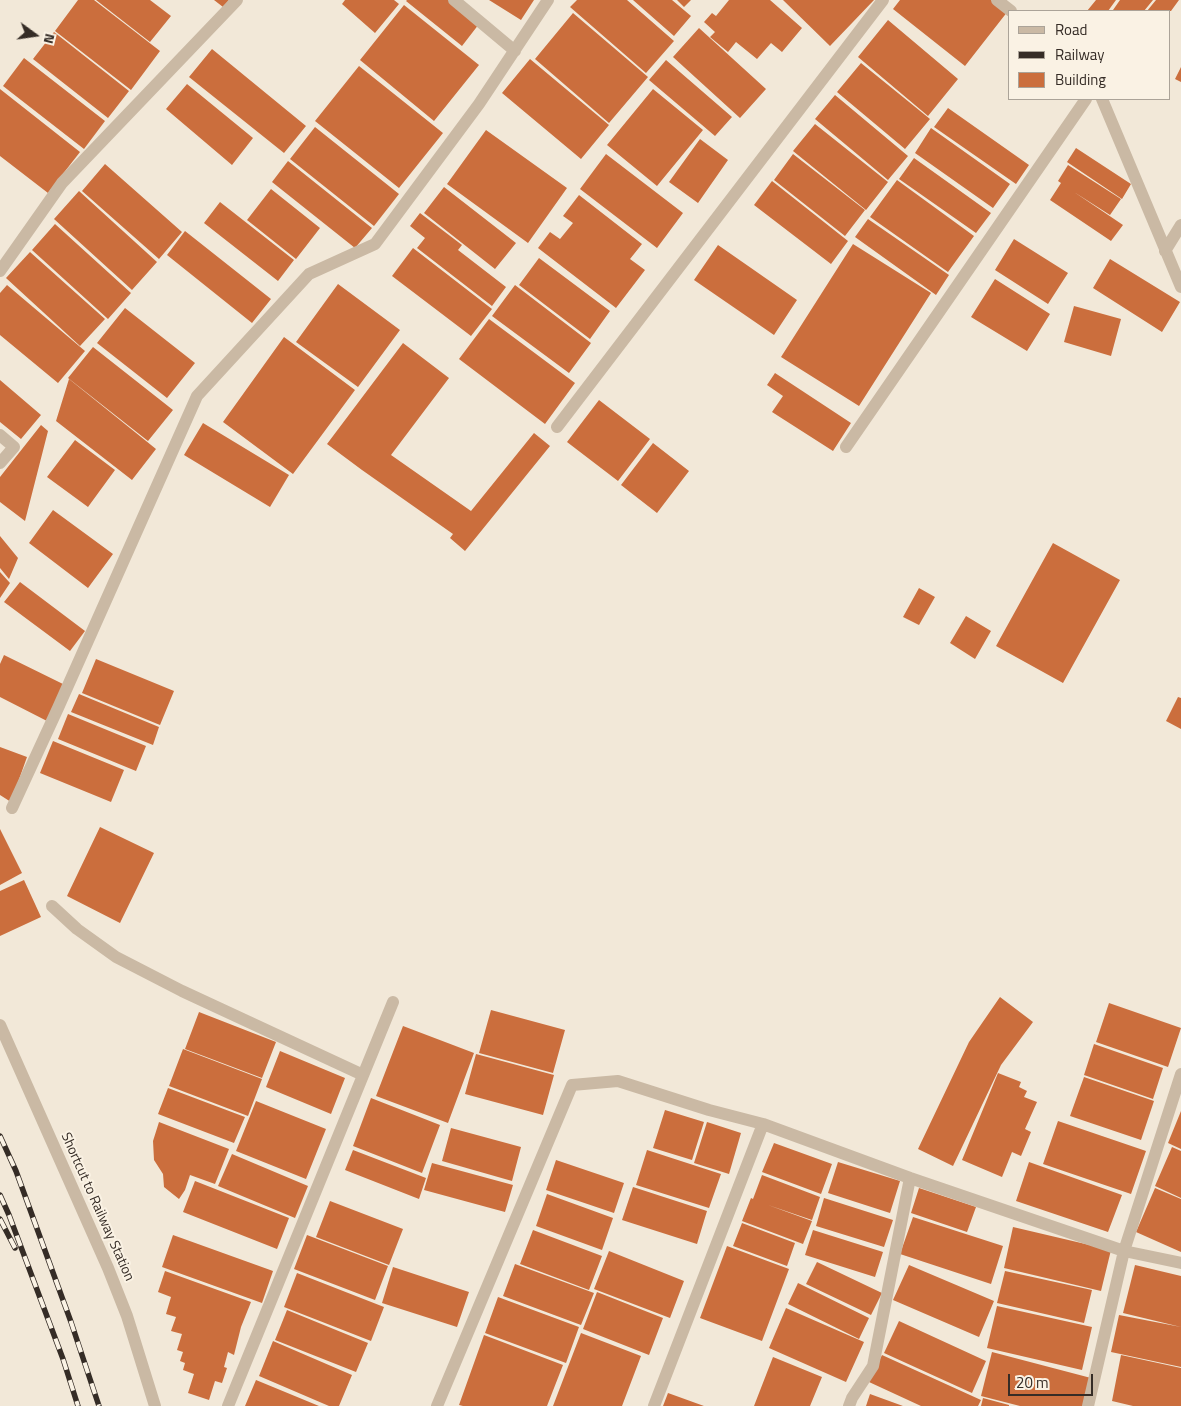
<!DOCTYPE html>
<style>
body{margin:0}
#map{position:relative;width:1181px;height:1406px;overflow:hidden;background:#f2e8d8;font-family:"Titillium Web",sans-serif}
canvas{display:block}
.legend{position:absolute;left:1008px;top:10px;width:162px;height:90px;box-sizing:border-box;background:#faf2e4;border:1px solid #aba398;margin:0;padding:6px 9px;list-style:none;font-size:15px;color:#352c26}
.legend li{display:flex;align-items:center;gap:10px;height:25px}
.legend b{width:25px;border:1px solid #aba398}
.north{position:absolute;left:10px;top:10px;width:50px;height:50px;-webkit-text-stroke:4px #faf2e4;paint-order:stroke;rotate:104deg;font-size:14px;font-weight:700;line-height:20px;text-align:center;color:#352c26}
.north::after{content:'';display:block;margin:auto;width:18px;height:22px;background:#352c26;clip-path:polygon(50% 0,100% 100%,50% 72%,0 100%)}
.scale{position:absolute;left:1008px;top:1374px;width:85px;height:22px;box-sizing:border-box;border:2px solid #352c26;border-top:0;padding-left:6px;font-size:15px;line-height:18px;white-space:nowrap;color:#352c26;-webkit-text-stroke:4px #faf2e4;paint-order:stroke}
</style>
<div id="map">
<canvas width="1181" height="1406"></canvas>
<ul class="legend">
<li><b style="height:6px;background:#cab9a4"></b>Road</li>
<li><b style="height:6px;background:#352c26"></b>Railway</li>
<li><b style="height:14px;background:#cb6e3d"></b>Building</li>
</ul>
<div class="north">N</div>
<div class="scale">20 m</div>
</div>
<script>
const context = document.querySelector('canvas').getContext('2d');
context.lineJoin = 'round';
function fill(path, color) {
  context.fillStyle = color;
  context.fill(path, 'evenodd');
}
function trace(path, color, width, dash) {
  context.strokeStyle = color;
  context.lineWidth = width;
  context.lineCap = dash ? 'butt' : 'round';
  context.setLineDash(dash || []);
  context.stroke(path);
}
function label(font, color, halo, rows, align = 'center') {
  context.font = font + ' "Titillium Web",sans-serif';
  context.lineWidth = 4;
  context.setLineDash([]);
  context.textBaseline = 'middle';
  context.strokeStyle = halo;
  context.fillStyle = color;
  for (const [text, x, y, turn = 0] of rows) {
    context.save();
    context.translate(x, y);
    context.rotate((+turn || 0) * Math.PI / 180);
    context.textAlign = isNaN(turn) ? turn : align;
    if (halo) context.strokeText(text, 0, 0);
    context.fillText(text, 0, 0);
    context.restore();
  }
}
fill(new Path2D(`
 M 78,0 L 94,0 L 160,51 L 131,90 L 55,31 Z
 M 96,0 L 150,0 L 171,16 L 150,42 Z
 M 214,0 L 229,0 L 223,7 Z
 M 345,0 L 394,0 L 399,4 L 375,33 L 342,4 Z
 M 407,0 L 449,0 L 479,24 L 462,46 L 406,1 Z
 M 489,0 L 534,0 L 521,20 Z
 M 577,0 L 627,0 L 674,41 L 646,73 L 570,7 Z
 M 633,0 L 672,0 L 691,16 L 674,36 Z
 M 677,0 L 691,0 L 684,7 Z
 M 729,0 L 770,0 L 802,28 L 782,52 L 771,43 L 757,59 L 736,42 L 728,52 L 710,37 L 715,32 L 704,22 L 712,13 L 716,16 Z
 M 783,0 L 874,0 L 830,46 Z
 M 900,0 L 993,0 L 1008,11 L 965,66 L 893,9 Z
 M 1096,0 L 1116,0 L 1108,11 L 1087,11 Z
 M 1120,0 L 1153,0 L 1144,11 L 1115,11 L 1113,10 Z
 M 1156,0 L 1179,0 L 1171,11 L 1147,11 Z
 M 404,5 L 479,65 L 434,121 L 360,60 Z
 M 573,13 L 648,77 L 609,123 L 535,59 Z
 M 888,20 L 958,79 L 928,116 L 858,57 Z
 M 699,28 L 766,89 L 740,118 L 673,57 Z
 M 54,32 L 129,91 L 108,118 L 33,59 Z
 M 212,49 L 306,126 L 284,153 L 189,77 Z
 M 24,58 L 105,121 L 84,149 L 3,86 Z
 M 530,59 L 609,125 L 581,159 L 502,93 Z
 M 666,60 L 732,117 L 715,136 L 649,80 Z
 M 861,63 L 930,119 L 905,149 L 837,92 Z
 M 359,66 L 443,133 L 399,188 L 315,121 Z
 M 1181,67 L 1181,82 L 1175,79 Z
 M 187,84 L 253,138 L 232,165 L 166,109 Z
 M 0,89 L 80,152 L 48,193 L 0,156 Z
 M 653,89 L 703,130 L 657,186 L 607,145 Z
 M 835,95 L 908,156 L 888,180 L 815,119 Z
 M 948,108 L 1029,165 L 1016,184 L 934,127 Z
 M 815,124 L 888,182 L 866,210 L 793,151 Z
 M 315,127 L 399,194 L 374,226 L 290,159 Z
 M 931,128 L 1010,184 L 993,208 L 915,153 Z
 M 486,130 L 567,188 L 528,243 L 447,184 Z
 M 700,139 L 728,160 L 698,203 L 669,182 Z
 M 1076,148 L 1131,184 L 1122,199 L 1067,162 Z
 M 606,154 L 683,213 L 657,248 L 580,189 Z
 M 793,154 L 865,210 L 845,236 L 774,180 Z
 M 914,158 L 991,213 L 976,233 L 899,179 Z
 M 288,161 L 372,228 L 355,248 L 272,182 Z
 M 105,164 L 182,232 L 159,259 L 82,191 Z
 M 1068,165 L 1121,199 L 1110,215 L 1074,192 L 1123,225 L 1111,241 L 1050,200 L 1061,183 L 1058,181 Z
 M 897,180 L 974,236 L 948,272 L 870,217 Z
 M 772,181 L 848,241 L 831,264 L 754,205 Z
 M 444,187 L 516,243 L 495,269 L 424,213 Z
 M 271,189 L 320,228 L 296,259 L 247,220 Z
 M 79,191 L 157,262 L 132,290 L 54,219 Z
 M 579,195 L 642,244 L 630,259 L 645,270 L 616,308 L 538,248 L 550,232 L 560,239 L 573,223 L 563,216 Z
 M 220,202 L 294,260 L 278,281 L 204,223 Z
 M 420,213 L 462,245 L 458,250 L 506,287 L 492,306 L 417,248 L 425,238 L 410,226 Z
 M 868,219 L 949,275 L 936,295 L 855,237 Z
 M 55,224 L 131,293 L 108,319 L 32,250 Z
 M 185,231 L 271,299 L 252,323 L 167,255 Z
 M 1014,239 L 1068,273 L 1048,304 L 995,270 Z
 M 853,244 L 931,293 L 859,406 L 781,357 Z
 M 718,245 L 797,300 L 774,335 L 694,280 Z
 M 413,248 L 492,309 L 471,336 L 392,276 Z
 M 30,252 L 105,319 L 80,346 L 6,278 Z
 M 539,258 L 610,311 L 590,339 L 519,285 Z
 M 1110,259 L 1180,302 L 1162,332 L 1093,288 Z
 M 995,279 L 1050,314 L 1027,351 L 971,317 Z
 M 338,284 L 400,330 L 358,387 L 296,342 Z
 M 7,285 L 85,351 L 58,383 L 0,335 L 0,293 Z
 M 515,285 L 591,343 L 569,373 L 492,316 Z
 M 1074,306 L 1121,319 L 1111,356 L 1064,342 Z
 M 125,308 L 195,363 L 167,398 L 97,343 Z
 M 489,319 L 575,383 L 545,424 L 459,359 Z
 M 284,337 L 355,390 L 293,474 L 223,422 Z
 M 403,343 L 449,378 L 391,455 L 471,511 L 534,433 L 550,446 L 465,551 L 450,538 L 453,534 L 362,470 L 327,444 Z
 M 93,347 L 173,410 L 148,441 L 68,378 Z
 M 775,373 L 851,423 L 833,451 L 772,412 L 783,396 L 767,385 Z
 M 69,379 L 156,449 L 132,480 L 56,421 Z
 M 0,380 L 41,415 L 21,439 L 0,422 Z
 M 599,400 L 650,439 L 618,481 L 567,442 Z
 M 203,423 L 289,475 L 270,507 L 184,455 Z
 M 41,425 L 48,431 L 25,521 L 0,502 L 0,477 Z
 M 75,440 L 115,470 L 88,507 L 47,477 Z
 M 653,443 L 689,471 L 657,513 L 621,485 Z
 M 53,510 L 113,554 L 88,588 L 29,543 Z
 M 0,536 L 18,558 L 9,579 L 0,568 Z
 M 1053,543 L 1120,580 L 1063,683 L 996,646 Z
 M 0,572 L 10,583 L 0,598 Z
 M 20,582 L 85,631 L 70,651 L 4,602 Z
 M 919,588 L 935,597 L 919,625 L 903,617 Z
 M 966,616 L 991,631 L 975,659 L 950,643 Z
 M 4,655 L 65,685 L 47,721 L 0,697 L 0,664 Z
 M 96,659 L 174,691 L 160,725 L 82,693 Z
 M 79,694 L 159,727 L 153,745 L 71,712 Z
 M 1178,697 L 1181,698 L 1181,729 L 1166,721 Z
 M 68,714 L 146,746 L 136,771 L 58,739 Z
 M 53,741 L 124,770 L 111,802 L 40,773 Z
 M 0,747 L 27,757 L 11,802 L 0,795 Z
 M 100,827 L 154,853 L 120,923 L 67,896 Z
 M 0,829 L 22,873 L 0,885 Z
 M 24,880 L 41,917 L 0,936 L 0,891 Z
 M 1000,997 L 1033,1022 L 1001,1065 L 953,1166 L 918,1149 L 969,1042 Z
 M 1109,1003 L 1181,1028 L 1168,1067 L 1096,1042 Z
 M 491,1010 L 565,1030 L 553,1073 L 479,1053 Z
 M 199,1012 L 276,1042 L 262,1078 L 185,1049 Z
 M 403,1026 L 474,1053 L 448,1123 L 376,1096 Z
 M 1094,1044 L 1163,1068 L 1153,1099 L 1084,1075 Z
 M 183,1049 L 262,1079 L 248,1116 L 169,1086 Z
 M 280,1051 L 345,1078 L 331,1114 L 266,1087 Z
 M 476,1054 L 554,1075 L 543,1115 L 465,1094 Z
 M 998,1073 L 1021,1082 L 1019,1087 L 1027,1091 L 1024,1097 L 1037,1102 L 1025,1129 L 1031,1132 L 1021,1156 L 1012,1152 L 1002,1177 L 962,1160 Z
 M 1084,1077 L 1154,1101 L 1141,1140 L 1070,1116 Z
 M 168,1088 L 245,1117 L 234,1143 L 158,1114 Z
 M 371,1098 L 440,1125 L 422,1173 L 353,1146 Z
 M 256,1101 L 326,1129 L 306,1179 L 236,1151 Z
 M 665,1110 L 704,1122 L 692,1160 L 653,1148 Z
 M 1181,1111 L 1181,1149 L 1168,1143 Z
 M 1058,1121 L 1146,1151 L 1131,1194 L 1043,1164 Z
 M 159,1122 L 229,1149 L 215,1184 L 190,1175 L 185,1190 L 179,1199 L 164,1187 L 163,1174 L 154,1160 L 153,1141 Z
 M 707,1122 L 741,1133 L 729,1174 L 694,1163 Z
 M 451,1128 L 521,1147 L 512,1181 L 442,1161 Z
 M 774,1143 L 832,1164 L 821,1194 L 762,1172 Z
 M 1172,1147 L 1181,1151 L 1181,1198 L 1155,1186 Z
 M 353,1150 L 426,1178 L 419,1199 L 345,1170 Z
 M 647,1150 L 721,1174 L 709,1208 L 636,1185 Z
 M 232,1154 L 308,1186 L 295,1218 L 218,1186 Z
 M 556,1160 L 624,1183 L 614,1213 L 546,1190 Z
 M 838,1162 L 900,1181 L 890,1213 L 828,1193 Z
 M 1029,1162 L 1122,1195 L 1108,1232 L 1016,1201 Z
 M 432,1163 L 513,1185 L 505,1212 L 424,1190 Z
 M 762,1175 L 820,1197 L 812,1220 L 768,1205 L 812,1221 L 803,1244 L 742,1221 L 751,1198 L 753,1199 Z
 M 195,1181 L 289,1218 L 277,1249 L 183,1212 Z
 M 633,1187 L 707,1211 L 697,1244 L 622,1220 Z
 M 919,1188 L 976,1207 L 967,1232 L 911,1213 Z
 M 1155,1188 L 1181,1199 L 1181,1252 L 1136,1232 Z
 M 547,1194 L 613,1218 L 602,1250 L 536,1226 Z
 M 824,1198 L 893,1220 L 884,1247 L 816,1226 Z
 M 330,1201 L 403,1229 L 389,1265 L 316,1237 Z
 M 913,1217 L 1003,1246 L 991,1284 L 900,1254 Z
 M 742,1223 L 795,1243 L 787,1266 L 733,1246 Z
 M 1013,1227 L 1111,1250 L 1101,1291 L 1004,1268 Z
 M 533,1230 L 602,1256 L 589,1290 L 520,1264 Z
 M 813,1230 L 883,1252 L 875,1277 L 805,1255 Z
 M 173,1235 L 273,1271 L 262,1303 L 162,1267 Z
 M 307,1235 L 388,1266 L 375,1300 L 294,1269 Z
 M 727,1246 L 789,1269 L 762,1341 L 700,1318 Z
 M 609,1251 L 684,1281 L 670,1318 L 594,1289 Z
 M 817,1262 L 882,1293 L 871,1315 L 806,1284 Z
 M 515,1264 L 594,1293 L 581,1325 L 503,1296 Z
 M 909,1265 L 994,1301 L 979,1337 L 893,1300 Z
 M 1135,1265 L 1181,1276 L 1181,1327 L 1123,1313 Z
 M 393,1267 L 469,1292 L 457,1327 L 382,1303 Z
 M 165,1271 L 251,1302 L 241,1327 L 234,1355 L 228,1352 L 224,1367 L 227,1368 L 222,1383 L 215,1381 L 209,1400 L 188,1393 L 194,1374 L 183,1370 L 185,1363 L 180,1361 L 183,1352 L 177,1350 L 182,1334 L 171,1331 L 176,1317 L 166,1314 L 171,1297 L 158,1292 Z
 M 1005,1271 L 1092,1290 L 1084,1323 L 997,1303 Z
 M 297,1273 L 384,1307 L 371,1341 L 284,1307 Z
 M 798,1283 L 869,1318 L 859,1339 L 788,1304 Z
 M 597,1292 L 663,1318 L 649,1355 L 583,1329 Z
 M 498,1297 L 579,1327 L 566,1363 L 485,1333 Z
 M 997,1306 L 1092,1327 L 1082,1370 L 987,1348 Z
 M 786,1308 L 864,1342 L 846,1382 L 769,1348 Z
 M 287,1310 L 368,1343 L 356,1372 L 275,1340 Z
 M 1119,1315 L 1181,1327 L 1181,1367 L 1111,1352 Z
 M 899,1321 L 986,1361 L 972,1393 L 884,1353 Z
 M 581,1333 L 641,1356 L 622,1406 L 553,1406 Z
 M 484,1335 L 563,1365 L 547,1406 L 463,1406 L 459,1405 Z
 M 273,1341 L 352,1375 L 339,1406 L 329,1406 L 259,1376 Z
 M 992,1352 L 1091,1378 L 1084,1406 L 1020,1406 L 981,1396 Z
 M 882,1355 L 981,1400 L 978,1406 L 921,1406 L 869,1382 Z
 M 1121,1355 L 1181,1368 L 1181,1406 L 1133,1406 L 1112,1401 Z
 M 773,1357 L 822,1377 L 810,1406 L 754,1406 Z
 M 256,1380 L 319,1406 L 245,1406 Z
 M 668,1393 L 704,1406 L 663,1406 Z
 M 870,1394 L 903,1406 L 866,1406 Z
 M 983,1398 L 1009,1405 L 1009,1406 L 981,1406 Z`), '#cb6e3d');
trace(new Path2D(`
 M 0,1025 L 108,1268 L 127,1316 L 155,1406`), '#cab9a4', 12);
trace(new Path2D(`
 M 454,0 L 515,51
 M 997,0 L 1011,11
 M 1102,99 L 1181,287
 M 1165,251 L 1181,225
 M 0,271 L 62,183 L 237,0
 M 557,427 L 883,0
 M 0,435 L 14,447 L 0,463
 M 846,447 L 1086,99
 M 12,808 L 58,708 L 197,396 L 309,274 L 375,244 L 479,104 L 548,0
 M 52,906 L 77,929 L 116,957 L 182,991 L 363,1075
 M 228,1406 L 393,1002
 M 437,1406 L 572,1085 L 618,1081 L 709,1110 L 763,1124 L 910,1178 L 1124,1251 L 1181,1263
 M 654,1406 L 763,1124
 M 849,1406 L 852,1398 L 873,1366 L 910,1178
 M 1088,1406 L 1124,1251 L 1181,1074`), '#cab9a4', 12);
const rail = new Path2D(`
 M 0,1136 L 16,1171 L 71,1322 L 99,1406
 M 0,1195 L 9,1215 L 63,1359 L 78,1406
 M 0,1219 L 15,1248`);
trace(rail, '#352c26', 5.5);
trace(rail, '#faf2e4', 4, [11]);
label('14px', '#352c26', '#faf2e4', [
 ["Shortcut to Railway Station",97,1207,66]
]);
</script>
